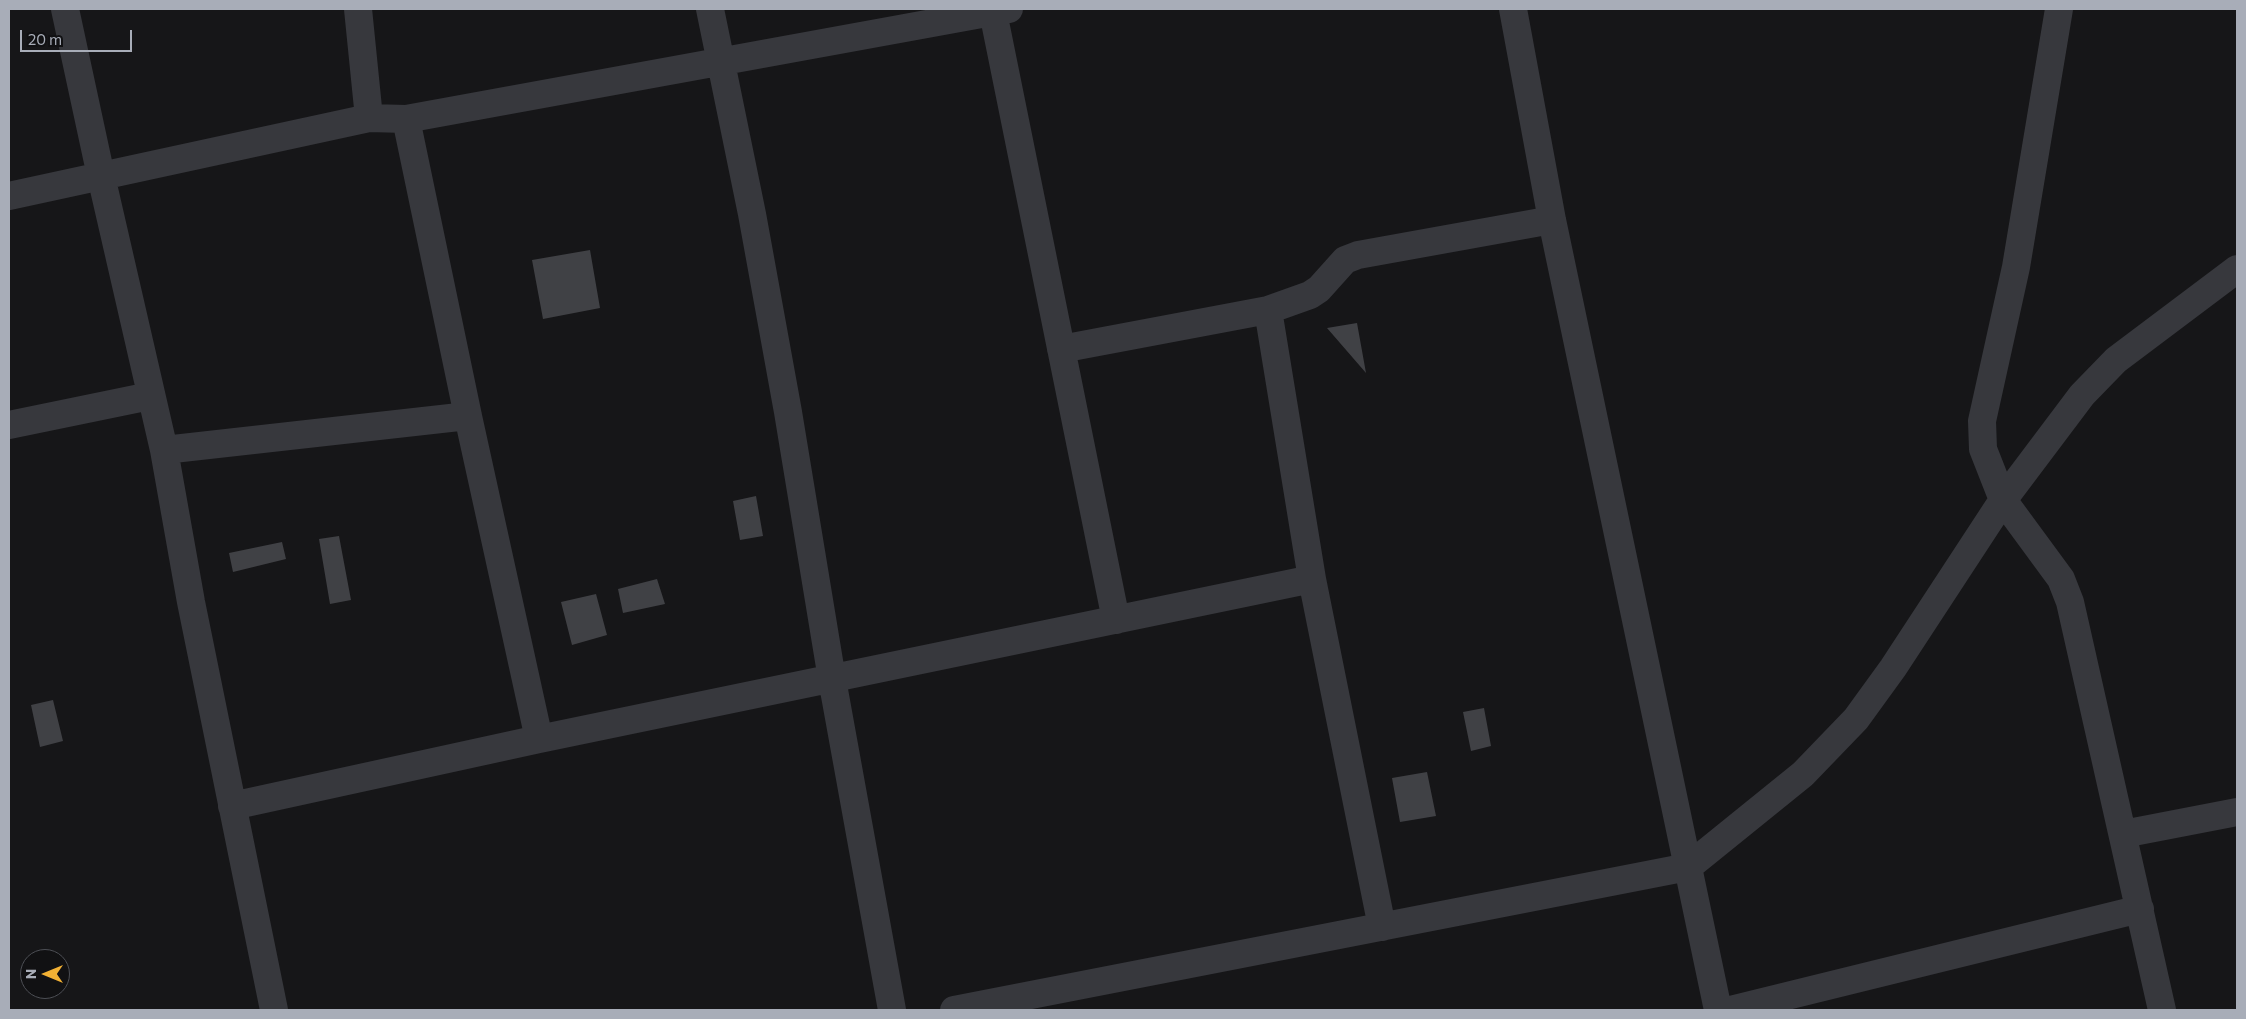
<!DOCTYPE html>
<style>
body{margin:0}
#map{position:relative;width:2246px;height:1019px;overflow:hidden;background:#161618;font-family:Commissioner,sans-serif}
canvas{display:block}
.frame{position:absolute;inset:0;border:10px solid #a8adb8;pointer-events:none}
.north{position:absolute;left:20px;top:949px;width:50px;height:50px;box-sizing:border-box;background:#111113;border:1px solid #4d4f55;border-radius:50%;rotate:270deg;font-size:14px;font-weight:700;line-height:20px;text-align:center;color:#a8adb8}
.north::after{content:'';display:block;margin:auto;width:18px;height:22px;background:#f2b134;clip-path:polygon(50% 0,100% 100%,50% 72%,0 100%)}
.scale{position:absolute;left:20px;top:30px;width:112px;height:22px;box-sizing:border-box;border:2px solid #a8adb8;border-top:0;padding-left:6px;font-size:15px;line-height:18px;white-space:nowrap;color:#a8adb8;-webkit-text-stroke:4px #111113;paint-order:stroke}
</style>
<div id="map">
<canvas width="2246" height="1019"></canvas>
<div class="frame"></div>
<div class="north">N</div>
<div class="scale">20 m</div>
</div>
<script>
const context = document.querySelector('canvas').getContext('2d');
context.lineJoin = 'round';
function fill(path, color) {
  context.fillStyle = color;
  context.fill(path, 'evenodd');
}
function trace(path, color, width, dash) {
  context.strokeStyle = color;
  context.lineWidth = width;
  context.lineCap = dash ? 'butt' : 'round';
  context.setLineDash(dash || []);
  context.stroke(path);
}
fill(new Path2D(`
 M 590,250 L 600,308 L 543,319 L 532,260 Z
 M 1357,323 L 1366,373 L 1327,328 Z
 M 756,496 L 763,536 L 740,540 L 733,501 Z
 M 339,536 L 351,600 L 330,604 L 319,539 Z
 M 282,542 L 286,559 L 233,572 L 229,553 Z
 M 657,579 L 665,604 L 623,613 L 618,589 Z
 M 596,594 L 607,635 L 572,645 L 561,602 Z
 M 53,700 L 63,741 L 40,747 L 31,705 Z
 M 1484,708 L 1491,746 L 1471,751 L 1463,712 Z
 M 1427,772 L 1436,816 L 1400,822 L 1392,778 Z`), '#404145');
trace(new Path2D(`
 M 65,9 L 101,176 L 164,450 L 191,602 L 274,1010
 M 358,9 L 369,118
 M 710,9 L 752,214 L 788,412 L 832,679 L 892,1010
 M 1513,9 L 1552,220 L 1718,1010
 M 2059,9 L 2016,267 L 1982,421 L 1983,449 L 2003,500 L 2061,579 L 2070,602 L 2162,1010
 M 993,12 L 1116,620
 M 406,119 L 468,416 L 539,739
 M 9,196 L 369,118 L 406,119 L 1009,9
 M 1268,310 L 1312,579 L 1382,927
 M 1061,349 L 1268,310 L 1310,295 L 1319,289 L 1345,260 L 1358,255 L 1552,220
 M 9,425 L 150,396
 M 164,450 L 468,416
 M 232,806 L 539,739 L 1312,579
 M 2123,834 L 2237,812
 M 954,1010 L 1688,867 L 1803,774 L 1856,719 L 1893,668 L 2003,500 L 2082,395 L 2116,360 L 2237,269
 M 1730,1010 L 2140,909`), '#37383d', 28);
</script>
